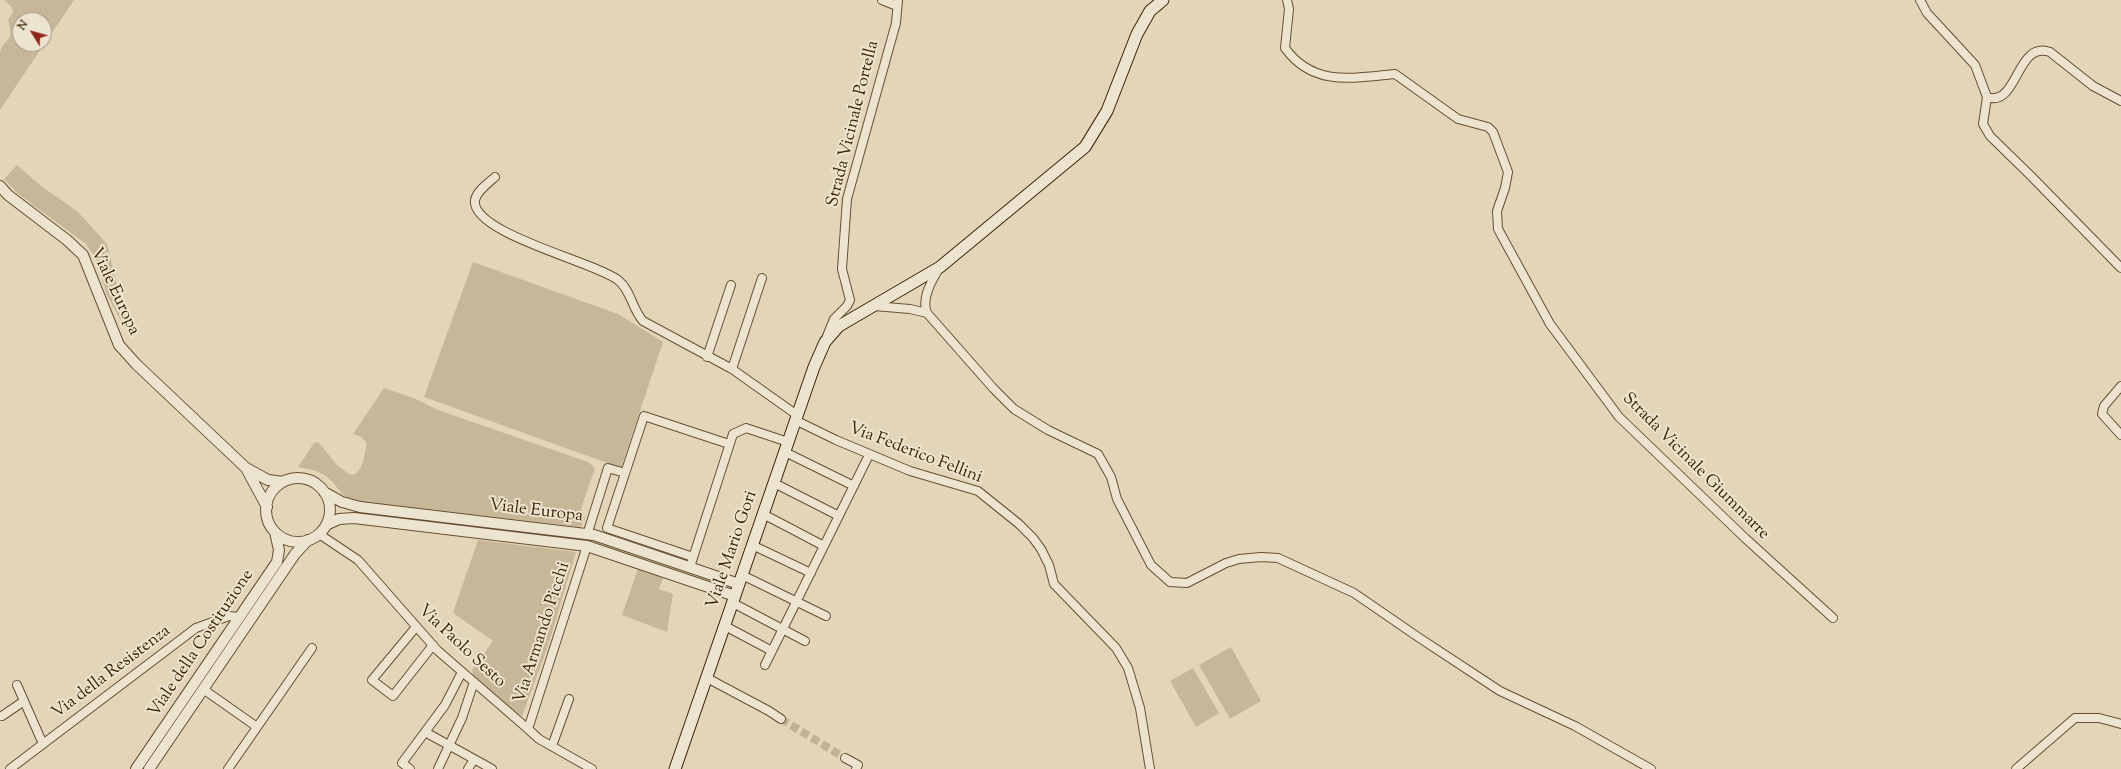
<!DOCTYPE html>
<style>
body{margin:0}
#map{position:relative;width:2121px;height:769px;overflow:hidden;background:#e3d5b7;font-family:"Sorts Mill Goudy",serif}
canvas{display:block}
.north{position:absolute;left:12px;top:12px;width:40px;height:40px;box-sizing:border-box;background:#ede4d0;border:1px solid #a6977e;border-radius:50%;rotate:307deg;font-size:11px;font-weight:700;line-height:16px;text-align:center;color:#3c2404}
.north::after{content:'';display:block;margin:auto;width:14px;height:18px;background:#8f2418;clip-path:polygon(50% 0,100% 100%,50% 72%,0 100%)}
</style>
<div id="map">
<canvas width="2121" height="769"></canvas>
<div class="north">N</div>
</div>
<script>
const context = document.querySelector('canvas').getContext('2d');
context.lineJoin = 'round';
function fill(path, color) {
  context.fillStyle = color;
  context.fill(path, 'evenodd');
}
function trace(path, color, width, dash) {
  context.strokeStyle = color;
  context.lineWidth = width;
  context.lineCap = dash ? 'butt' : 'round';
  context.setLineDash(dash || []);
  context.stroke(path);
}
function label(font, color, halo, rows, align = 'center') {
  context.font = font + ' "Sorts Mill Goudy",serif';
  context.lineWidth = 4;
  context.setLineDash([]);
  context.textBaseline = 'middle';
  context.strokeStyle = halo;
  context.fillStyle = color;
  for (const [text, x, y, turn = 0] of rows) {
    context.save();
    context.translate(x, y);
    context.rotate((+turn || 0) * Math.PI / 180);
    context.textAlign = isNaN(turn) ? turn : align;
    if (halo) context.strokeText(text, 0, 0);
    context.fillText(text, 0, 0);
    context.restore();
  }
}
fill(new Path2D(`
 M 4,0 L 74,0 L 0,110 C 0,91 0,72 0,54 C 2,37 16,45 8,20 L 13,12 L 12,7 ZM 20,20 L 44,20 L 44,44 L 20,44 Z
 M 17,165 L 41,186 L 77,211 L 107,244 L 117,286 L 122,323 L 107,295 L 95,257 L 86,244 L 17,193 L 4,179 Z
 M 473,262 L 618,314 L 663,342 L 621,468 L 424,397 Z
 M 384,388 L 416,399 L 438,410 L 588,462 L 595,468 L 581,509 L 585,518 L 581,527 L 355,501 C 340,497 337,484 326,476 C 317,470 308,469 298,467 L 314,443 L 318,442 L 337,465 L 349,474 L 353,475 C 364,470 364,454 367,443 L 360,436 L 353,434 Z
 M 478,540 L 576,552 L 547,649 L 522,716 L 510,709 L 473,675 L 472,670 L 493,641 L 453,613 Z
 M 638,569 L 663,578 L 659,589 L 673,594 L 667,632 L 622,615 Z
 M 1231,647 L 1261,701 L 1230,719 L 1199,665 Z
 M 1193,668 L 1219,713 L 1196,727 L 1170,681 Z`), '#c7b799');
trace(new Path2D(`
 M 781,719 L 845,758`), '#c2b293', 8, [8, 4]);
const minor = new Path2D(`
 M 882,0 L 897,6
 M 1287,0 L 1289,9 L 1285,48 C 1313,87 1353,78 1395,74 L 1458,119 L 1488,127 L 1493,132 L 1508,172 L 1505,188 L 1497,211 L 1498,229 L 1550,324 L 1619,417 L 1745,538 L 1833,618
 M 1920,0 L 1927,13 L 1975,65 L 1987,97 C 2018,108 2016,40 2050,52 L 2093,86 L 2121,101
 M 1987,97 L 1983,124 L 1990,136 L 2030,175 L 2121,268
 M 495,177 C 488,183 477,191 475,200 C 470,233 595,262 618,280 C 631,290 632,309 643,321 L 732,369 L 797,415
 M 940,267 C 932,280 921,298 927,313 L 993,388 L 1014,409 L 1048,430 L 1098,454 L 1111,477 L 1117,499 L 1151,565 L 1170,582 L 1187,583 L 1226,563 L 1239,559 L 1261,557 L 1278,558 L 1354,593 L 1418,637 L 1500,691 L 1575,726 L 1651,769
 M 874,306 L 910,309 L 927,313
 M 827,336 L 834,319 L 847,306 L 850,300 L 842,269 L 847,199 L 896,23 L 898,0
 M 707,357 L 731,285
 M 732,369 L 762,278
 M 2121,386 L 2104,406 L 2102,414 L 2121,435
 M 795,420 L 836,440 L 910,471 L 978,491 L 1019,524 L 1033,538 L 1041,549 L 1049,565 L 1054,584 L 1116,648 L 1128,668 L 1140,708 L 1150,769
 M 785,452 L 854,486
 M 774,483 L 839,516
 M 763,514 L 824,546
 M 319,534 L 358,560 L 437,650 L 528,729 L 539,739 L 592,769
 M 587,535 L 608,468 L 625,473
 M 752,545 L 811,573
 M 693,557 L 607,528 L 644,416 L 729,444
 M 690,567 L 733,434 L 746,428 L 788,442
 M 742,575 L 826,616
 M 733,603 L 805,641
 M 725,626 L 772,651
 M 416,627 L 372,680 L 393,696 L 433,645
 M 765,665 L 869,455
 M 707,678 L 769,711 L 781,719
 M 17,685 L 43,744
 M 203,689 L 257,727
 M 2,716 L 24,701
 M 528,729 L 587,546
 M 425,732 L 492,769
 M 552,746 L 569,699
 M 845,758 L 858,765 L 856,769
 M 10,769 L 196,628 L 229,616 L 239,617
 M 228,769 L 312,648
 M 410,769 L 402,763 L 445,705 L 462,672
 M 438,769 L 462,718 L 474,682
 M 468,769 L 474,759
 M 2016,769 L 2075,718 L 2099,718 L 2121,724`);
const tertiary = new Path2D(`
 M 0,186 L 8,195 L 67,240 L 83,255 L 119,345 L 136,364 L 246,468 L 268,480 L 283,482
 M 247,470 L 267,507
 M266 510a32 32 0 1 1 64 0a32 32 0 1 1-64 0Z
 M 324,492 L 342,502 L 360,507 L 594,535 L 739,584
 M 326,525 L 339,519 L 354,518 L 587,546 L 735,596
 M 136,769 L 277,562 L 279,550 L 275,532
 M 149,769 L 295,554 L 308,540`);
const secondary = new Path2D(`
 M 675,769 L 814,367 L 825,342 L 839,326 L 940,267 L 1085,147 L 1107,111 L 1137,34 L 1150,11 L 1163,0`);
trace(minor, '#665031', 10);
trace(tertiary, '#665031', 12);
trace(secondary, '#3c2404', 13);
trace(minor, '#ede4d0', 8);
trace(tertiary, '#ede4d0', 10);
trace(secondary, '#ede4d0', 11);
label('17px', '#3c2404', '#ede4d0', [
 ["Strada Vicinale Portella",854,124,-76],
 ["Viale Europa",114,292,65],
 ["Via Federico Fellini",915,454,21],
 ["Strada Vicinale Giummarre",1695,467,45],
 ["Viale Europa",536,512,7],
 ["Viale Mario Gori",733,550,-71],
 ["Via Armando Picchi",543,633,-72],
 ["Viale della Costituzione",202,644,-56],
 ["Via Paolo Sesto",461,647,43],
 ["Via della Resistenza",112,673,-37]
]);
</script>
